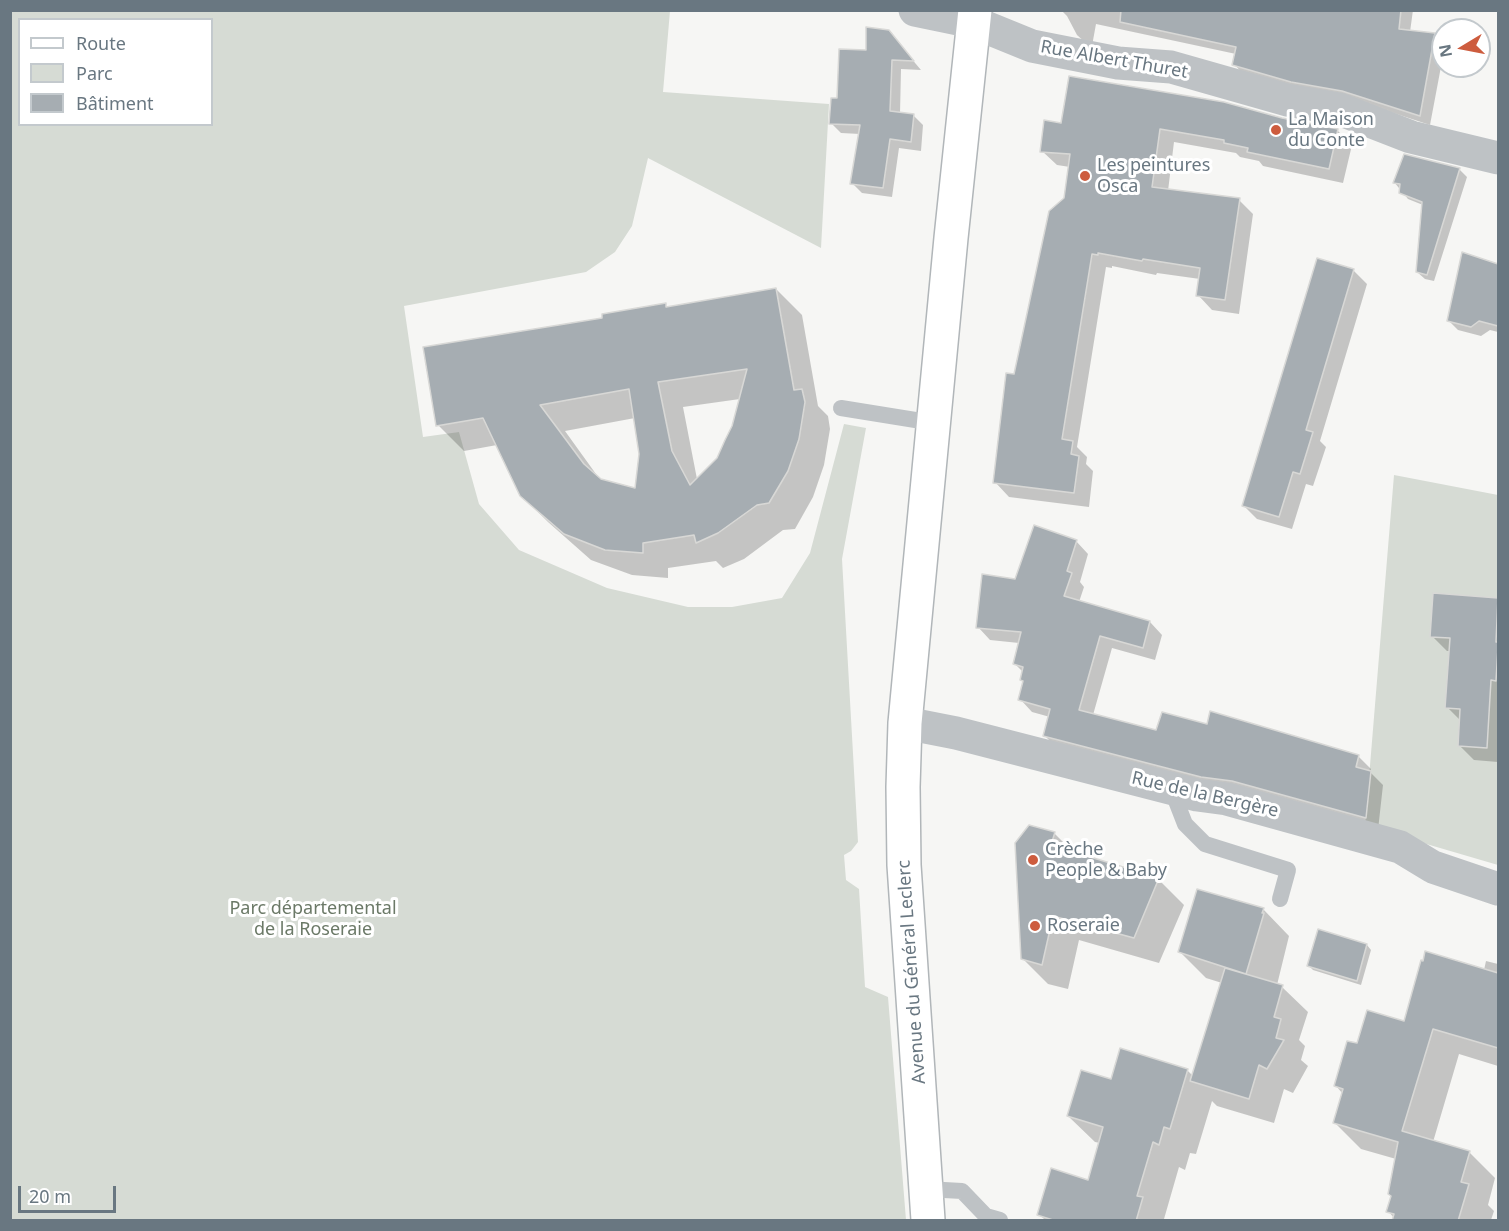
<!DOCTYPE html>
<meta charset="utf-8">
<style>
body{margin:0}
#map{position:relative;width:1509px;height:1231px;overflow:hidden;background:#f6f6f4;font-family:"Noto Sans",sans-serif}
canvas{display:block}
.frame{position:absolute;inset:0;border:12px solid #697781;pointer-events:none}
.legend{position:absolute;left:18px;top:18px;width:195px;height:108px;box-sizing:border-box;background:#fff;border:2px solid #c3c9cd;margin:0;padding:8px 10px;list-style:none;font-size:18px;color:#697781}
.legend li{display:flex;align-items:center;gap:12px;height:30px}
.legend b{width:30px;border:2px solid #c3c9cd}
.north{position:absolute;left:1431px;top:18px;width:60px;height:60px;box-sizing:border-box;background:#fff;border:2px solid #c3c9cd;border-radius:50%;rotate:260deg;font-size:16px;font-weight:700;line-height:24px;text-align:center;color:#697781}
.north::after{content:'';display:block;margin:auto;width:21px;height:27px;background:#cd5c3e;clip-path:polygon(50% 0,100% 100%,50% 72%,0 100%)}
.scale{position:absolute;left:18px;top:1186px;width:98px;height:27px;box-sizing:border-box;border:3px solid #697781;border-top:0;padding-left:8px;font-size:18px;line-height:21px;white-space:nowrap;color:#697781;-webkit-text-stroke:4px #fff;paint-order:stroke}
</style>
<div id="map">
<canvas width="1509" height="1231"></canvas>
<div class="frame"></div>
<ul class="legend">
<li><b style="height:8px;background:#fff"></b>Route</li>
<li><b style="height:16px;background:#d6dbd4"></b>Parc</li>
<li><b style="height:16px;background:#a6adb2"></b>Bâtiment</li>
</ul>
<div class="north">N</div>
<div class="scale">20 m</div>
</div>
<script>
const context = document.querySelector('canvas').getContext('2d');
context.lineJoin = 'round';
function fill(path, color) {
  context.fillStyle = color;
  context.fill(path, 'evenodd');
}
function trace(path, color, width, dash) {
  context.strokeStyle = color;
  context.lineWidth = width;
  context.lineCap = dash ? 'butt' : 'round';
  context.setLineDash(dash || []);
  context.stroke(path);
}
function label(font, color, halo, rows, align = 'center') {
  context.font = font + ' "Noto Sans",sans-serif';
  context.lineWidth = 6;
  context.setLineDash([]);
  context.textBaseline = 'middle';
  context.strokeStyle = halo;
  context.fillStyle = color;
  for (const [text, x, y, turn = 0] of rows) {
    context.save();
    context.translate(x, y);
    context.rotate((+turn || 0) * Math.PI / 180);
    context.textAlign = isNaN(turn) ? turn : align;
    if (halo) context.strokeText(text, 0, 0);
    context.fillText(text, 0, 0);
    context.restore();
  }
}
fill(new Path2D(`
 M 10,11 L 670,11 L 663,92 L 829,104 L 821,248 L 648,158 L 632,226 L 615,252 L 586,272 L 404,306 L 423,437 L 459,432 L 479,504 L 519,550 L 607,588 L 688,607 L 732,607 L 782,598 L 810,553 L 844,424 L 866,428 L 842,559 L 858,842 L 851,851 L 844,855 L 846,880 L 859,889 L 865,987 L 888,997 L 906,1220 L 11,1220 ZM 20,20 L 212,20 L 212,124 L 20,124 Z
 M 1394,475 L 1498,495 L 1498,865 L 1365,826 Z`), '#d6dbd4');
fill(new Path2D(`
 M 1061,10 L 1413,10 L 1410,32 L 1435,35 L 1443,43 L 1443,56 L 1430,125 L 1354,100 L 1244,75 L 1234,64 L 1236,54 L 1096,24 L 1092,46 L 1088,45 L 1077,35 L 1067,16 Z
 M 889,32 L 921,70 L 901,69 L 900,114 L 913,115 L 923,125 L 921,151 L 899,148 L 892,197 L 862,193 L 852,183 L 860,134 L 841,133 L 831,123 L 838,100 L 868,51 Z
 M 1282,120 L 1337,130 L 1352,145 L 1343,183 L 1263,166 L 1259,161 L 1240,157 L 1236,153 L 1174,142 L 1168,191 L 1239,200 L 1253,214 L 1239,314 L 1212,310 L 1198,295 L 1200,279 L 1157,273 L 1156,275 L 1112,266 L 1112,268 L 1106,267 L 1077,447 L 1087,457 L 1086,464 L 1093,471 L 1089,507 L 1009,497 L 995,482 L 1015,375 L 1065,199 L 1070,167 L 1057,165 L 1042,151 L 1063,125 Z
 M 1405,156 L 1460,170 L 1467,177 L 1434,281 L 1425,279 L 1417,272 L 1423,205 L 1408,199 L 1394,182 Z
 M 1463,254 L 1498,265 L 1498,332 L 1490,330 L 1481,336 L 1458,330 L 1448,320 Z
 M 1318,260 L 1354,271 L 1367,284 L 1320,441 L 1326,447 L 1313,486 L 1306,484 L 1292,529 L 1257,519 L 1244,506 Z
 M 776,289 L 802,315 L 818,406 L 828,416 L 830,429 L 824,465 L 813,497 L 795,529 L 783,530 L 744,559 L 723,568 L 716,561 L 668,568 L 668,578 L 632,575 L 591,560 L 548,522 L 521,495 L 497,445 L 464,451 L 438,425 L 604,319 L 665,305 L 669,308 ZM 740,399 L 733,427 L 718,459 L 697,479 L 683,407 ZM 635,418 L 641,454 L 636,490 L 601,481 L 565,431 Z
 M 1076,541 L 1088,554 L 1080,582 L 1084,587 L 1079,602 L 1150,622 L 1162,635 L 1155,660 L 1112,648 L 1093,715 L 1157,731 L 1208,726 L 1358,756 L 1371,769 L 1370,772 L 1383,785 L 1378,830 L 1057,748 L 1044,735 L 1050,717 L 1032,712 L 1020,699 L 1024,682 L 1023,672 L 1014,663 L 1019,643 L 990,640 L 978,627 L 1016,580 Z
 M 1435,594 L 1498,599 L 1498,762 L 1474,760 L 1459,745 L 1461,721 L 1447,707 L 1451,651 L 1447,651 L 1432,636 Z
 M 1054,833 L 1075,854 L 1158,879 L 1184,905 L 1159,963 L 1079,940 L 1068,989 L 1048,984 L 1022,958 L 1017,844 Z
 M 1263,909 L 1289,936 L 1277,985 L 1282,987 L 1308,1012 L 1299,1040 L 1305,1046 L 1301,1060 L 1308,1066 L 1293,1093 L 1284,1089 L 1274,1123 L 1217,1106 L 1212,1101 L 1196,1154 L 1190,1153 L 1185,1170 L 1179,1167 L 1164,1219 L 1165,1220 L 1045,1220 L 1039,1214 L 1089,1182 L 1100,1143 L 1095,1142 L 1068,1116 L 1112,1081 L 1187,1070 L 1193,1076 L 1222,983 L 1206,978 L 1179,951 Z
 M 1367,945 L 1371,950 L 1361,985 L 1313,970 L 1309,966 Z
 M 1486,961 L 1498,964 L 1498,1066 L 1459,1054 L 1433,1142 L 1469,1152 L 1495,1178 L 1488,1205 L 1494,1211 L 1491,1220 L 1394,1220 L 1394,1218 L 1388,1211 L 1392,1197 L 1396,1159 L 1361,1149 L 1335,1123 L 1343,1094 L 1336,1086 L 1358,1045 L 1405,1023 L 1484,970 Z`), '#0003');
const building = new Path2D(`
 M 1121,10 L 1401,10 L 1399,29 L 1435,33 L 1420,116 L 1342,91 L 1291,82 L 1232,65 L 1236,47 L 1120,22 Z
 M 866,27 L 889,30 L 914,61 L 892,60 L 890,111 L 914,114 L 911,142 L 890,139 L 883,188 L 850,184 L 860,125 L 829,124 L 831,98 L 837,98 L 839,49 L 866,50 Z
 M 1069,76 L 1224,102 L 1282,118 L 1338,129 L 1329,169 L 1247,152 L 1248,148 L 1224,143 L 1224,140 L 1160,129 L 1152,187 L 1240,198 L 1225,300 L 1196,296 L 1200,268 L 1143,259 L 1142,261 L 1098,253 L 1098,255 L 1092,254 L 1062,439 L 1073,441 L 1071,454 L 1079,456 L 1074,493 L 993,483 L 1006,373 L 1014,374 L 1049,211 L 1064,198 L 1070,154 L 1040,152 L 1044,120 L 1061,123 Z
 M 1404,154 L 1460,168 L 1427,275 L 1416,272 L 1422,202 L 1399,193 L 1400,184 L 1393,183 Z
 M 1462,252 L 1498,264 L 1498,326 L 1479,321 L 1471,327 L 1447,321 Z
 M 1317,258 L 1354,269 L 1306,430 L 1313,432 L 1300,474 L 1293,472 L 1279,517 L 1242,506 Z
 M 776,288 L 794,390 L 802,389 L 805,402 L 799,439 L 788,471 L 769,503 L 757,505 L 718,533 L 696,543 L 694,535 L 643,543 L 643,553 L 605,550 L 564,534 L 520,496 L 483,418 L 436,426 L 423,347 L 602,318 L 602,314 L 666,303 L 666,307 ZM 747,369 L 732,426 L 725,440 L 717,458 L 690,485 L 672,451 L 658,382 ZM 629,389 L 639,454 L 635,488 L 601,479 L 584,464 L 540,405 Z
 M 1034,525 L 1077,540 L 1067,571 L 1072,573 L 1064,596 L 1150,621 L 1143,648 L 1100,636 L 1079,710 L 1156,730 L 1162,712 L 1207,724 L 1210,711 L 1359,755 L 1356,767 L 1371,771 L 1366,818 L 1232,781 L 1201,777 L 1043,736 L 1050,709 L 1018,700 L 1023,681 L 1020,680 L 1023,667 L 1013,664 L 1021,632 L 976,628 L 982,574 L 1015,579 Z
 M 1433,593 L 1498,598 L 1496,642 L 1498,642 L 1498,648 L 1496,681 L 1491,680 L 1487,748 L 1458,746 L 1460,709 L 1445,708 L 1450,638 L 1430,637 Z
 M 1029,825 L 1055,832 L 1051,845 L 1159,878 L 1134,938 L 1053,916 L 1042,965 L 1021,959 L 1015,843 Z
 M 1197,889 L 1264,908 L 1262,913 L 1264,913 L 1246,974 L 1178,952 Z
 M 1318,929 L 1367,944 L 1357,981 L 1307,966 Z
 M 1425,951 L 1498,973 L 1498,1048 L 1433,1029 L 1402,1131 L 1470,1151 L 1461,1182 L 1469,1184 L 1458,1221 L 1392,1221 L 1394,1214 L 1386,1212 L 1391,1196 L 1388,1194 L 1398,1142 L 1333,1123 L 1343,1089 L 1334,1086 L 1347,1041 L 1357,1043 L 1367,1010 L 1404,1021 L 1421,960 L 1423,961 Z
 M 1225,968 L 1283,985 L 1274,1017 L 1281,1019 L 1276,1038 L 1284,1040 L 1267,1069 L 1259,1065 L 1249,1099 L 1190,1081 Z
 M 1120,1048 L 1188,1069 L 1170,1129 L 1164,1127 L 1159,1145 L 1153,1142 L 1137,1196 L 1143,1197 L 1136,1221 L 1056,1221 L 1037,1215 L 1051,1168 L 1088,1180 L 1103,1127 L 1067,1116 L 1081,1070 L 1111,1079 Z`);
fill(building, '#a6adb2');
trace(building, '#d8d8d6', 1.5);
const secondary = new Path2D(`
 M 928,1220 L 904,865 L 903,787 L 905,723 L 951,238 L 975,10`);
trace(secondary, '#b1b6b9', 36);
trace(new Path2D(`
 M 841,408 L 934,423
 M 1171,788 L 1185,824 L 1205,844 L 1288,870 L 1280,899
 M 926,1189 L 962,1191 L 986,1216 L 1000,1220`), '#bec2c5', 16);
trace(new Path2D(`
 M 915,10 L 973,22 L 1032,46 L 1118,63 L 1171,67 L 1287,100 L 1339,109 L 1411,137 L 1498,158
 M 905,723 L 956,733 L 1197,795 L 1227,799 L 1400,847 L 1433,867 L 1498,889`), '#bec2c5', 33);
trace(secondary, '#fff', 33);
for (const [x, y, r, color] of [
 [1276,130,6,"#cd5c3e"],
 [1085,176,6,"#cd5c3e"],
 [1033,860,6,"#cd5c3e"],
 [1035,926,6,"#cd5c3e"]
]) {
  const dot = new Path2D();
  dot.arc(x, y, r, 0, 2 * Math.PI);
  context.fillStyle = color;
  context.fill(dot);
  trace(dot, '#fff', 2);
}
label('18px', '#697781', '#fff', [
 ["Rue Albert Thuret",1114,60,10],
 ["Rue de la Bergère",1205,795,13],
 ["Avenue du Général Leclerc",912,972,-94]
]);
label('18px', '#697781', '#fff', [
 ["La Maison",1288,120],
 ["du Conte",1288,141],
 ["Les peintures",1097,166],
 ["Osca",1097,187],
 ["Crèche",1045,850],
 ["People & Baby",1045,871],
 ["Roseraie",1047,926]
], 'left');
label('18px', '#6b7967', '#fff', [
 ["Parc départemental",313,909],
 ["de la Roseraie",313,930]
]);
</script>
